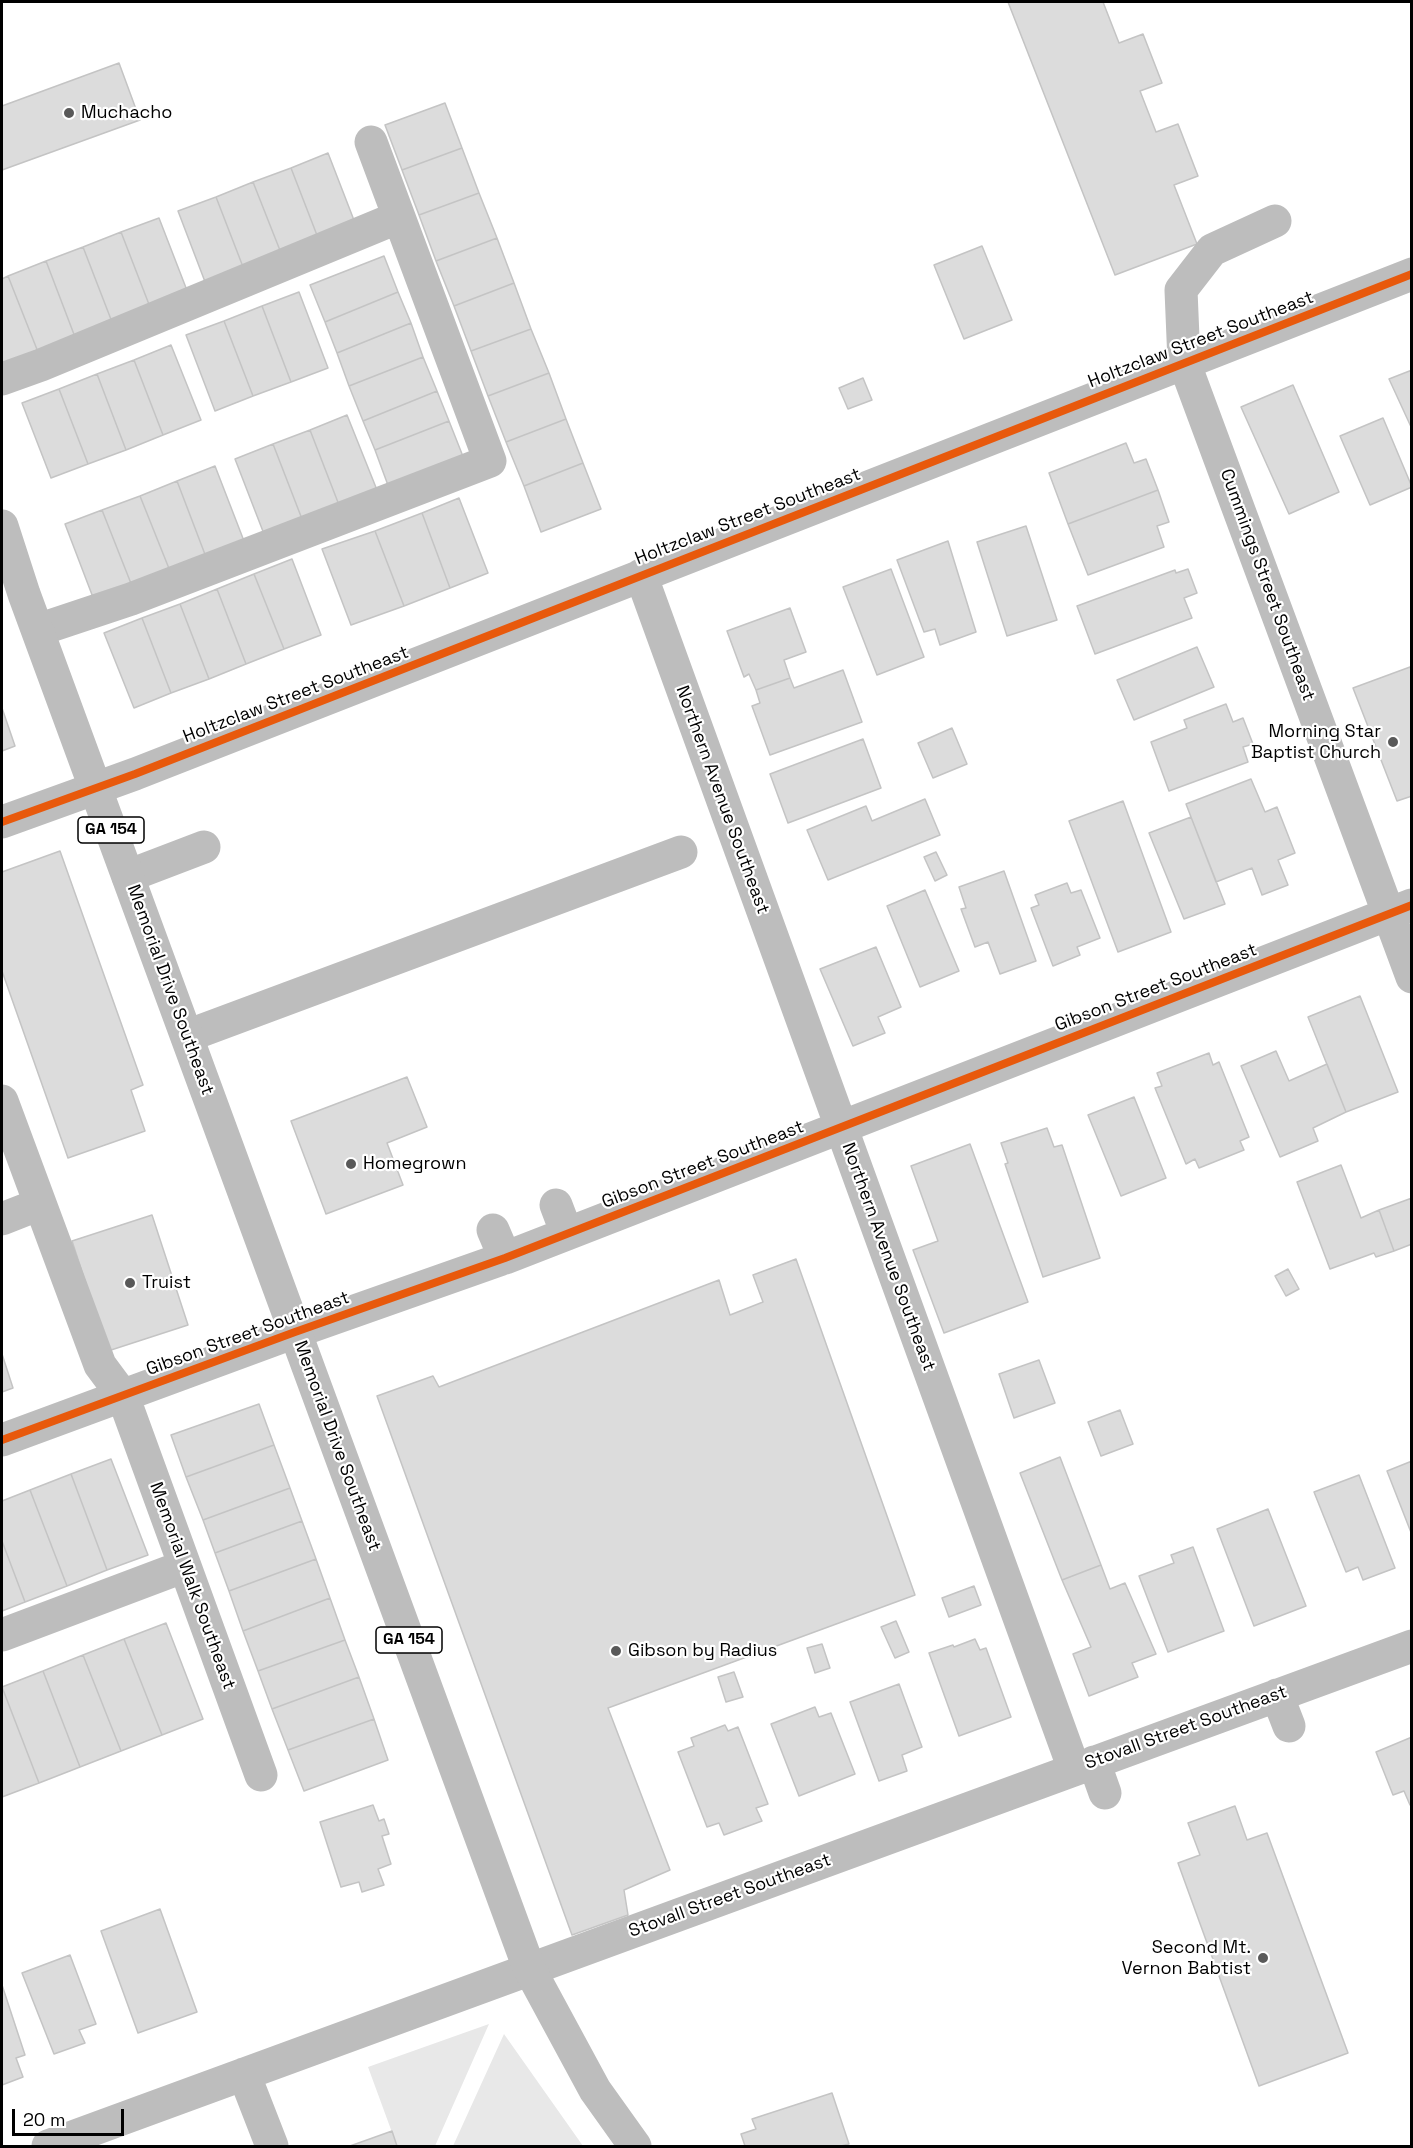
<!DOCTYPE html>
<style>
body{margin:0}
#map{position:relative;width:1413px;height:2148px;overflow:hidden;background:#fff;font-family:"Space Grotesk",sans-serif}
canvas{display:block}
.frame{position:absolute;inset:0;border:3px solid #000;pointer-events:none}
.scale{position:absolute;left:12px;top:2109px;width:112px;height:27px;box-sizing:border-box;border:3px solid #000;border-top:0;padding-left:8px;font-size:18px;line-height:21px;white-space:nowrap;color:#000;-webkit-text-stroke:4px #fff;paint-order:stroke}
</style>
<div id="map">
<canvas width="1413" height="2148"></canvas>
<div class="frame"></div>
<div class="scale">20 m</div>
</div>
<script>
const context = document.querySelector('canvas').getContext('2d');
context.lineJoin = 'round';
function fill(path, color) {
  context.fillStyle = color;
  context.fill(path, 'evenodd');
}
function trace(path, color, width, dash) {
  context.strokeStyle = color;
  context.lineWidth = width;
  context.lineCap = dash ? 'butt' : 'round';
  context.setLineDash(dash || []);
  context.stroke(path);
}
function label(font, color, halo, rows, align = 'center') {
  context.font = font + ' "Space Grotesk",sans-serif';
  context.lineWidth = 4.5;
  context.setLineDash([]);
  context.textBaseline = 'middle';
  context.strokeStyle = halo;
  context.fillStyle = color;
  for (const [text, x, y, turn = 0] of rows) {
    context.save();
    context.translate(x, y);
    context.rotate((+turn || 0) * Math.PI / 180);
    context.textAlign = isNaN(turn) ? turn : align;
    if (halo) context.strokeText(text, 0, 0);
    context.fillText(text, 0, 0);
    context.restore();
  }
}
fill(new Path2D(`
 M 489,2024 L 435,2146 L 397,2146 L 368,2067 Z
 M 504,2034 L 583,2146 L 453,2146 Z`), '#e8e8e8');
const building = new Path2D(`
 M 1008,2 L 1103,2 L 1119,43 L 1143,34 L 1162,83 L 1140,91 L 1156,132 L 1178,124 L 1198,176 L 1174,185 L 1197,244 L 1115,275 Z
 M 119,63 L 140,120 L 2,170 L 2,106 Z
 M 445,103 L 462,148 L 402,170 L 385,125 Z
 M 462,148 L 479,193 L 419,215 L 402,170 Z
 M 328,153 L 357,228 L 320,243 L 291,168 Z
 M 291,168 L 320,243 L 283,258 L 253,182 Z
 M 253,182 L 283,258 L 245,272 L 216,197 Z
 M 479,193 L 497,238 L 436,261 L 419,215 Z
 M 216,197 L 245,272 L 207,287 L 178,211 Z
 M 159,218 L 188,293 L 150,307 L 121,232 Z
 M 121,232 L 150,307 L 112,322 L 83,247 Z
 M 497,238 L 514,283 L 454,306 L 436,261 Z
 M 982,246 L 1012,320 L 964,339 L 934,265 Z
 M 83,247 L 112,322 L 75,337 L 46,261 Z
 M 384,256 L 398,292 L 325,322 L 310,285 Z
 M 46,261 L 75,337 L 38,352 L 8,276 Z
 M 8,276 L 38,352 L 2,365 L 2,279 Z
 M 514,283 L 531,329 L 471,351 L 454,306 Z
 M 299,292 L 328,368 L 291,382 L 262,306 Z
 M 398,292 L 411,323 L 337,353 L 325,322 Z
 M 262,306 L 291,382 L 253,396 L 224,321 Z
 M 224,321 L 253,396 L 215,411 L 186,335 Z
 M 411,323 L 423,357 L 349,386 L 337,353 Z
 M 531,329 L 549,373 L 488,396 L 471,351 Z
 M 171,345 L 201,420 L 163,435 L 134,360 Z
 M 423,357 L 437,391 L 363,421 L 349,386 Z
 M 134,360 L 163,435 L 126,450 L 97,374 Z
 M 1412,370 L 1412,429 L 1389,379 Z
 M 549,373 L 566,419 L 506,442 L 488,396 Z
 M 97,374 L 126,450 L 88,464 L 59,389 Z
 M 863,378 L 872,400 L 848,409 L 839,388 Z
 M 1293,385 L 1339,492 L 1289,514 L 1241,407 Z
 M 59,389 L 88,464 L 51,478 L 22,403 Z
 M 437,391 L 449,421 L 375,450 L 363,421 Z
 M 347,415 L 377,490 L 339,505 L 310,430 Z
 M 1383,418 L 1412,487 L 1370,505 L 1340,436 Z
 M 566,419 L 583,463 L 524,486 L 506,442 Z
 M 449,421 L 464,459 L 389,488 L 375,450 Z
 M 310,430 L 339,505 L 302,519 L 273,444 Z
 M 1126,443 L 1134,463 L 1146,459 L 1158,490 L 1068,524 L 1049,473 Z
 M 273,444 L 302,519 L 264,534 L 235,459 Z
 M 583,463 L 601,509 L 541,532 L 524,486 Z
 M 215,466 L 244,541 L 206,557 L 177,481 Z
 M 177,481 L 206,557 L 170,571 L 140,496 Z
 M 1158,490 L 1169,522 L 1157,526 L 1164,547 L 1088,575 L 1068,524 Z
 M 140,496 L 170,571 L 132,586 L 102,510 Z
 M 459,498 L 488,573 L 450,588 L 422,513 Z
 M 102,510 L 132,586 L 94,600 L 65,524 Z
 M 422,513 L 450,588 L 404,606 L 375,531 Z
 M 1026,526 L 1057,620 L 1007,636 L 977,542 Z
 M 375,531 L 404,606 L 351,625 L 322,549 Z
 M 948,541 L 976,632 L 940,645 L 935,629 L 924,632 L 897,560 Z
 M 292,559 L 321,635 L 284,649 L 254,574 Z
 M 891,569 L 924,657 L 877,675 L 843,587 Z
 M 1188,569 L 1197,593 L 1184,598 L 1192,618 L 1095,654 L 1077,606 L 1175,570 L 1176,573 Z
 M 254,574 L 284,649 L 246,664 L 217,589 Z
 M 217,589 L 246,664 L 209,679 L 180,604 Z
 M 180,604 L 209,679 L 171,693 L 142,618 Z
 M 790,608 L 806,652 L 784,660 L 790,678 L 756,690 L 749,674 L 744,677 L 727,631 Z
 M 142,618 L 171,693 L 134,708 L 104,633 Z
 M 1197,647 L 1214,687 L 1134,720 L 1117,680 Z
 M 1410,667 L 1412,672 L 1412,796 L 1397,801 L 1353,688 Z
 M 843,670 L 862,722 L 770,755 L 752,706 L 760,703 L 756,690 L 790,678 L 794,688 Z
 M 1226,704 L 1233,722 L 1243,718 L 1253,744 L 1243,747 L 1248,762 L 1169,791 L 1151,742 L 1187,728 L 1184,720 Z
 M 2,708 L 15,746 L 2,751 Z
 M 952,728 L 967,764 L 933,778 L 918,743 Z
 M 863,739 L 881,788 L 788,823 L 770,774 Z
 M 1251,779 L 1265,812 L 1277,807 L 1295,853 L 1278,860 L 1288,885 L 1262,895 L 1252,868 L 1216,882 L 1186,804 Z
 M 925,799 L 940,835 L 828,880 L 807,830 L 866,806 L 872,821 Z
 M 1123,801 L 1171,932 L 1118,952 L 1069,821 Z
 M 1191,817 L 1225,904 L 1184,919 L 1149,833 Z
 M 60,851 L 143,1085 L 131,1090 L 145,1131 L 68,1158 L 2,971 L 2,872 Z
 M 936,852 L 947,875 L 935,881 L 924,857 Z
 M 1004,871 L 1036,961 L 1000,974 L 988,942 L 975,947 L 961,909 L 966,908 L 959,887 Z
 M 1067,883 L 1071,893 L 1081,890 L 1100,938 L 1077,947 L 1080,955 L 1053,966 L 1031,908 L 1039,905 L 1035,895 Z
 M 925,890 L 959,971 L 920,987 L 887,906 Z
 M 876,947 L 901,1007 L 878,1017 L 885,1033 L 853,1046 L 820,969 Z
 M 1360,996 L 1398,1092 L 1346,1112 L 1308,1017 Z
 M 1276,1051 L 1289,1081 L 1327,1064 L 1346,1112 L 1313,1128 L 1318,1141 L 1280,1157 L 1241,1066 Z
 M 1209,1053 L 1213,1065 L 1219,1062 L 1249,1137 L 1240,1141 L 1244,1150 L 1199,1168 L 1195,1159 L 1186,1164 L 1155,1088 L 1162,1086 L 1157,1073 Z
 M 407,1077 L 427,1127 L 387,1143 L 403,1185 L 326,1214 L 291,1121 Z
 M 1134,1097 L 1166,1178 L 1121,1196 L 1088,1115 Z
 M 1047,1128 L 1054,1147 L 1062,1145 L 1100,1258 L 1043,1277 L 1005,1164 L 1008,1163 L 1001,1143 Z
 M 970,1144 L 1028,1302 L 944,1333 L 913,1250 L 938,1241 L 911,1166 Z
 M 1341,1165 L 1361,1218 L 1379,1210 L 1394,1251 L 1376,1257 L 1374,1253 L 1330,1269 L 1297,1182 Z
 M 1412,1198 L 1412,1244 L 1394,1251 L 1379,1210 Z
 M 152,1215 L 188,1325 L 108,1351 L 72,1241 Z
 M 796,1259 L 915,1595 L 608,1708 L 670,1870 L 624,1890 L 628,1915 L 572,1935 L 377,1396 L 433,1376 L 439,1387 L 719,1280 L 730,1315 L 763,1302 L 753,1275 Z
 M 1288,1269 L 1299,1289 L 1286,1296 L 1275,1276 Z
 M 2,1354 L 13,1388 L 2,1392 Z
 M 1039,1360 L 1055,1403 L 1014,1418 L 999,1374 Z
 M 259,1404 L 274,1445 L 186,1477 L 171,1435 Z
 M 1120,1410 L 1133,1444 L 1101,1456 L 1088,1422 Z
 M 274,1445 L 290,1488 L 203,1520 L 186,1477 Z
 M 1060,1457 L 1101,1565 L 1062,1580 L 1020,1473 Z
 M 111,1459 L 148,1555 L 107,1570 L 71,1474 Z
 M 1412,1461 L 1412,1535 L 1387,1471 Z
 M 71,1474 L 107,1570 L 67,1586 L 30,1490 Z
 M 1359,1475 L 1395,1568 L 1363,1580 L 1358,1567 L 1346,1572 L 1314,1492 Z
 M 290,1488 L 302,1521 L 215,1553 L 203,1520 Z
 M 30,1490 L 67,1586 L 25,1602 L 2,1541 L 2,1501 Z
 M 1268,1509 L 1306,1606 L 1254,1626 L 1217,1529 Z
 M 302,1521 L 316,1559 L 229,1591 L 215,1553 Z
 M 2,1541 L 25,1602 L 2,1611 Z
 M 1193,1547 L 1224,1631 L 1168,1652 L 1139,1576 L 1174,1563 L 1171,1555 Z
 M 316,1559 L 330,1598 L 243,1631 L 229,1591 Z
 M 1101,1565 L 1110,1589 L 1125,1583 L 1156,1654 L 1132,1663 L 1138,1677 L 1089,1696 L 1073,1654 L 1091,1647 L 1062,1580 Z
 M 974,1586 L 981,1605 L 949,1617 L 942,1598 Z
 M 330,1598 L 345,1640 L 258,1671 L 243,1631 Z
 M 896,1621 L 909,1652 L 895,1658 L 881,1627 Z
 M 166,1623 L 203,1719 L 162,1735 L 124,1639 Z
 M 124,1639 L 162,1735 L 121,1751 L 83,1655 Z
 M 975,1639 L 980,1650 L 986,1648 L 1011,1717 L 959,1736 L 929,1653 L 953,1645 L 954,1647 Z
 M 345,1640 L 359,1677 L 272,1709 L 258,1671 Z
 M 822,1644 L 830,1668 L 815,1673 L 807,1648 Z
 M 83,1655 L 121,1751 L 80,1767 L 43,1671 Z
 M 43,1671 L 80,1767 L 39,1783 L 2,1687 Z
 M 734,1672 L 743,1697 L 726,1702 L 718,1677 Z
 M 359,1677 L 374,1719 L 288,1750 L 272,1709 Z
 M 899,1684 L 922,1747 L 902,1755 L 907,1771 L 879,1781 L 850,1702 Z
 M 2,1687 L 39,1783 L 2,1797 Z
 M 815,1707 L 819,1717 L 831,1713 L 855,1774 L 799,1796 L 771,1724 Z
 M 374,1719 L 388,1760 L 304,1791 L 288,1750 Z
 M 725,1725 L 728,1731 L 738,1727 L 768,1804 L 756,1808 L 762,1821 L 724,1835 L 719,1823 L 707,1827 L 678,1752 L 694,1746 L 691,1738 Z
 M 1412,1737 L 1412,1804 L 1410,1805 L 1404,1791 L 1393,1795 L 1376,1752 Z
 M 373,1805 L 379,1821 L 384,1819 L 389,1834 L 382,1836 L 391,1864 L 378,1869 L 384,1885 L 362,1892 L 359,1882 L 341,1887 L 320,1822 Z
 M 1235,1806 L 1247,1840 L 1267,1833 L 1348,2053 L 1259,2086 L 1178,1863 L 1200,1855 L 1188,1823 Z
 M 160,1909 L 197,2012 L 138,2033 L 101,1931 Z
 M 70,1955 L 96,2024 L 79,2030 L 85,2043 L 54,2054 L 22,1973 Z
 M 2,1985 L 25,2055 L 16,2058 L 23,2077 L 2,2085 Z
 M 832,2093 L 849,2144 L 841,2146 L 745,2146 L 741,2134 L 756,2129 L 752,2119 Z
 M 392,2131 L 397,2146 L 350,2146 Z`);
fill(building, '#dcdcdc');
trace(building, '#c4c4c4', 1.5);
trace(new Path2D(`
 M 1275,221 L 1212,250 L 1181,290 L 1184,362 L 1412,977
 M 2,379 L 41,365 L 399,217
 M 641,575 L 1074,1769
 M 38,630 L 131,599 L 490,461 L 371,142
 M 2,822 L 135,774 L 1412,274
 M 128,876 L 204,847
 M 187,1036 L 681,852
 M 2,1101 L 100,1365 L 123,1396 L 261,1775
 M 556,1205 L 567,1234
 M 2,1219 L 40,1204
 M 493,1230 L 505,1258
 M 2,1440 L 295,1332 L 505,1258 L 1412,905
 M 2,1635 L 185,1566
 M 1277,1695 L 1289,1726
 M 1094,1762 L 1105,1793
 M 244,2074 L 272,2146
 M 48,2146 L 1412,1646`), '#bdbdbd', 33);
trace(new Path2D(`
 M 2,526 L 24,594 L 529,1968 L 595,2090 L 635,2146`), '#bdbdbd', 33);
trace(new Path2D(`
 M 2,822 L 135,774 L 1412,274
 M 2,1440 L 295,1332 L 505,1258 L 1412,905`), '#e8590c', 8);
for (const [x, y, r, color] of [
 [69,113,6,"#595959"],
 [1393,742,6,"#595959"],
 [351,1164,6,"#595959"],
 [130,1283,6,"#595959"],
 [616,1651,6,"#595959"],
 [1263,1958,6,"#595959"]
]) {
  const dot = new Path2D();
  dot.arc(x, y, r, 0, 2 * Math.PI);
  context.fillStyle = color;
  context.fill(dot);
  trace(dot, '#fff', 2);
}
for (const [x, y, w] of [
 [111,830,66],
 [409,1640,66]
]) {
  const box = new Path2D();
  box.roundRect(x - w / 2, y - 13, w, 26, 4.5);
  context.fillStyle = '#fff';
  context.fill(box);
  trace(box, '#000', 1.5);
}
label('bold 16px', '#000', null, [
 ["GA 154",111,830],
 ["GA 154",409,1640]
]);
label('18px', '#000', '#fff', [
 ["Muchacho",81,113],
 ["Morning Star",1381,732,"right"],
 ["Baptist Church",1381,753,"right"],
 ["Homegrown",363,1164],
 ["Truist",142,1283],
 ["Gibson by Radius",628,1651],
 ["Second Mt.",1251,1948,"right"],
 ["Vernon Babtist",1251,1969,"right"]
], 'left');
label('18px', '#000', '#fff', [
 ["Holtzclaw Street Southeast",1201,340,-21],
 ["Holtzclaw Street Southeast",748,517,-21],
 ["Cummings Street Southeast",1267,585,70],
 ["Holtzclaw Street Southeast",296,695,-21],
 ["Northern Avenue Southeast",722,800,70],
 ["Gibson Street Southeast",1156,988,-21],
 ["Memorial Drive Southeast",170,990,70],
 ["Gibson Street Southeast",703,1165,-21],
 ["Northern Avenue Southeast",888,1257,70],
 ["Gibson Street Southeast",248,1334,-20],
 ["Memorial Drive Southeast",337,1446,70],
 ["Memorial Walk Southeast",192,1586,70],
 ["Stovall Street Southeast",1186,1728,-20],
 ["Stovall Street Southeast",730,1896,-20]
]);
</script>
